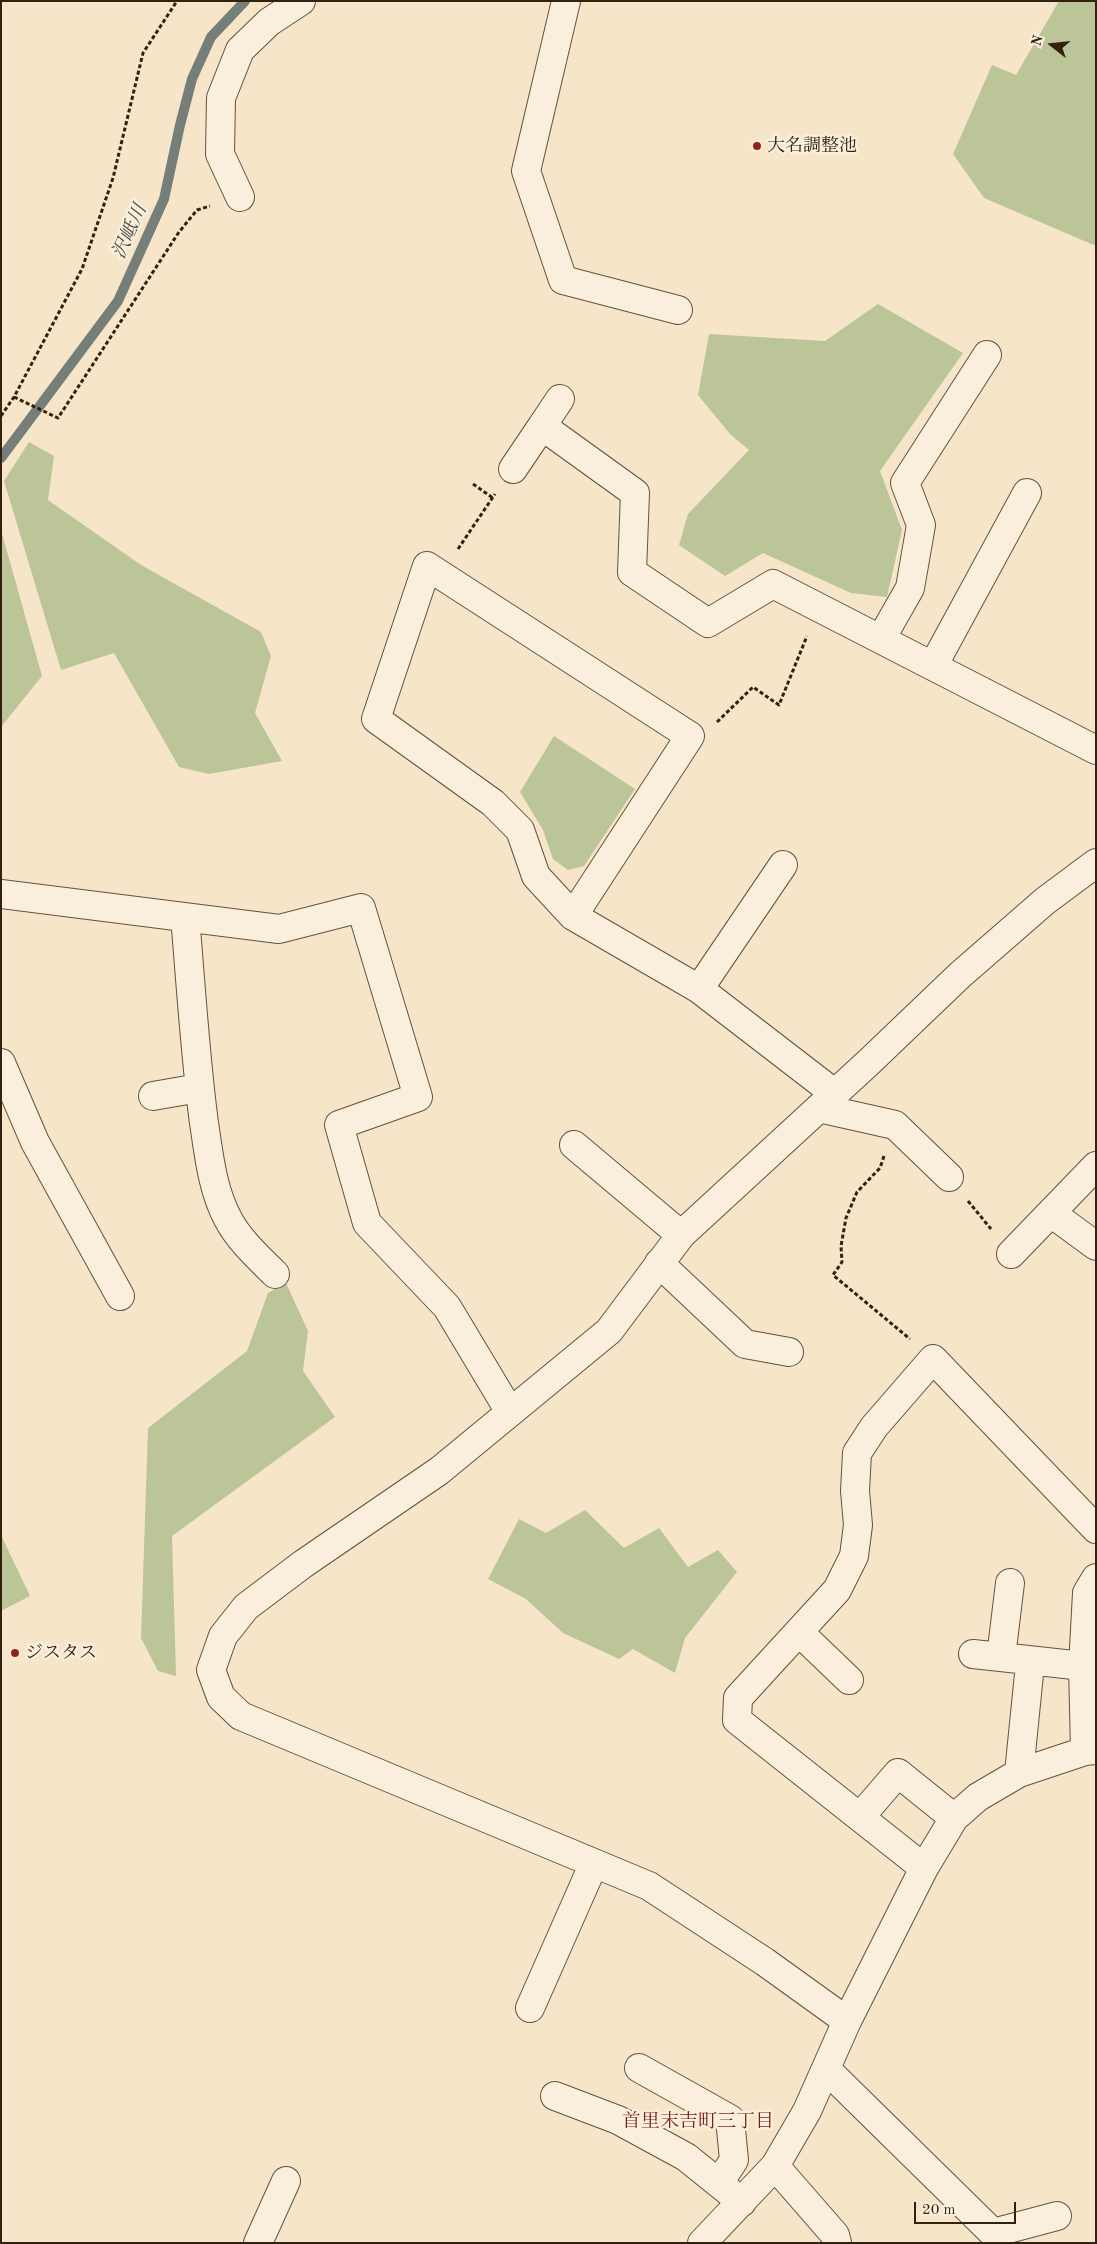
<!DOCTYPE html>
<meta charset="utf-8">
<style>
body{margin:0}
#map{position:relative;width:1097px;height:2244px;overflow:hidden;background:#f7e5c9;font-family:"Old Standard TT",serif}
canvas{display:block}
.frame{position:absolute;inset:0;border:2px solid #32210e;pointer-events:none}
.north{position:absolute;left:1027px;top:20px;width:50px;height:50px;-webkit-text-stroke:4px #faeedc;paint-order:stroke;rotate:286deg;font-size:14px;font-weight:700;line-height:20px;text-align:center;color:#32210e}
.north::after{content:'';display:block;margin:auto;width:18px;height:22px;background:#32210e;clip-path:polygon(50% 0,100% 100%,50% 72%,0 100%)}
.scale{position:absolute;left:914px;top:2202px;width:102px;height:22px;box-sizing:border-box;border:2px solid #32210e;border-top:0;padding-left:6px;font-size:15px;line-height:18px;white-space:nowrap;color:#32210e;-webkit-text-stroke:4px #faeedc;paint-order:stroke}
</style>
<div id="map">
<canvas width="1097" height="2244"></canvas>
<div class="frame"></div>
<div class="north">N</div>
<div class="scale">20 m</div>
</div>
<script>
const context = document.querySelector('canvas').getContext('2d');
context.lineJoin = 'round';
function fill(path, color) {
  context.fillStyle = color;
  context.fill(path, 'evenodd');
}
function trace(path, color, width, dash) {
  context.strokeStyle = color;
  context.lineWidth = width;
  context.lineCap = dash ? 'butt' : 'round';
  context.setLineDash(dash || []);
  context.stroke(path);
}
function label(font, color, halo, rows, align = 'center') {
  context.font = font + ' "Old Standard TT","Noto Serif JP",serif';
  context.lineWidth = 5;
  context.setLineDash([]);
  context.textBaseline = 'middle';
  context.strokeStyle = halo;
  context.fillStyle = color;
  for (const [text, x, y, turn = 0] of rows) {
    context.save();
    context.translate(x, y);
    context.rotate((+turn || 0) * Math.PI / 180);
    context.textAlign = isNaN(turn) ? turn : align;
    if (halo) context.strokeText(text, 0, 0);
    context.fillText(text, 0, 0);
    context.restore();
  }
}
fill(new Path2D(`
 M 1059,1 L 1096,1 L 1096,246 L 984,198 L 953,154 L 992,65 L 1016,75 Z
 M 878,304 L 963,353 L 880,471 L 902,530 L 887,597 L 851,593 L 763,553 L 725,576 L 679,545 L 688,514 L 749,450 L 730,434 L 698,395 L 709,334 L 825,341 Z
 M 29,442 L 54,456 L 48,500 L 141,565 L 261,632 L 271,656 L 255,713 L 282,761 L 209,774 L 179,767 L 114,653 L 61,670 L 4,481 Z
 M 1,530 L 42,676 L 1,727 Z
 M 554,736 L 635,789 L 584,866 L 568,870 L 553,859 L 543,830 L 520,792 Z
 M 286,1283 L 308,1331 L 303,1371 L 335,1417 L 172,1536 L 176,1676 L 158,1671 L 141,1638 L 148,1428 L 247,1351 L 268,1293 Z
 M 585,1510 L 624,1548 L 659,1528 L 688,1567 L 718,1550 L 737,1572 L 685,1638 L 675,1673 L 633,1649 L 619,1659 L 563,1633 L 526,1599 L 488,1579 L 519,1519 L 546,1533 Z
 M 1,1535 L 30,1596 L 1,1611 Z`), '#bbc598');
trace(new Path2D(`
 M 1,458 L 118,301 L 164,199 L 180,125 L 192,79 L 211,37 L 245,1`), '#757e79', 10);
const minor = new Path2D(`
 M 566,1 L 526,171 L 563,280 L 678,310
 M 240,197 L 220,154 L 221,98 L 240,50 L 269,22 L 301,1
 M 560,399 L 542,426 L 635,493 L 632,572 L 708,623 L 773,584 L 1096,750
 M 513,469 L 542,426
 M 881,639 L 910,588 L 921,525 L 905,483 L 987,355
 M 933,666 L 1027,493
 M 1,894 L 279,929 L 361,908 L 418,1097 L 339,1125 L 367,1223 L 447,1307 L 510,1412
 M 573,916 L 690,736 L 427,566 L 376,719 L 493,803 L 520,830 L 536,876 L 573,916 L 699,989 L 834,1093
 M 185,917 C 191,986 195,1055 204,1123 C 209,1155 212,1189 228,1219 C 239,1240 258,1257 275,1274
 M 699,989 L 783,865
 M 1,1063 L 35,1142 L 120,1296
 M 153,1096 L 199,1088
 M 819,1108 L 895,1125 L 949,1177
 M 574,1145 L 681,1235
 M 1051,1213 L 1096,1246
 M 1011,1254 L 1096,1166
 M 659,1263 L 745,1344 L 789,1352
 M 799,1632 L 849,1680
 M 973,1654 L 1083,1666 L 1096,1663
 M 1001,1657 L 1010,1583
 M 1085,1751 L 1083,1666 L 1087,1593 L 1096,1578
 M 1019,1773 L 1029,1674
 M 860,1817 L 898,1773 L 954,1818
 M 924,1868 L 737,1720 L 738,1698 L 837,1590 L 854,1556 L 858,1525 L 855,1491 L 857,1453 L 874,1427 L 933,1359 L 1096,1529
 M 530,2008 L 594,1863
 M 847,2021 L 765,1962 L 649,1886 L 241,1716 L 221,1697 L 211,1670 L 223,1636 L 246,1607 L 303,1564 L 439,1471 L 609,1331 L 681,1235 L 869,1062 L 960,975 L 1045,901 L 1096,863
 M 639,2068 L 730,2119 L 734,2160 L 719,2183
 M 826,2069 L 993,2233 L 1057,2216
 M 555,2096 L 618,2120 L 686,2157 L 742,2202
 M 775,2166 L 835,2235 L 837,2243
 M 258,2243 L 286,2181
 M 702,2243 L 775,2166 L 807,2111 L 847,2021 L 924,1868 L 954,1818 L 978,1797 L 1019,1773 L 1085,1751 L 1096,1750`);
trace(minor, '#63523d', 30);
trace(new Path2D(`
 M 14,397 L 58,418 L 179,232 L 197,210 L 210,206
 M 1,416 L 14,397 L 82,269 L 113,178 L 143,53 L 177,1
 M 473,484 L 493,498
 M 458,549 L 495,494
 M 717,722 L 753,687 L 779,705 L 807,636
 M 884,1156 L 880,1168 L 857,1192 L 846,1218 L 841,1246 L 842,1262 L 833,1275 L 910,1339
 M 968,1201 L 991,1229`), '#32210e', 3, [4, 2.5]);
trace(minor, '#faeedc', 28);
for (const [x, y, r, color] of [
 [757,146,5,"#8f2418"],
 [15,1653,5,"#8f2418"]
]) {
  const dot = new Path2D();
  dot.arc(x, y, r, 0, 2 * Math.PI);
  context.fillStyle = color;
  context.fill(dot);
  trace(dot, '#faeedc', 2);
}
label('18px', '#32210e', '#faeedc', [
 ["大名調整池",767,146],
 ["ジスタス",25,1653]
], 'left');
label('italic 19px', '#545044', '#faeedc', [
 ["沢岻川",130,232,-66]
]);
label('19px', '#7a1f14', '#faeedc', [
 ["首里末吉町三丁目",698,2122]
]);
</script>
